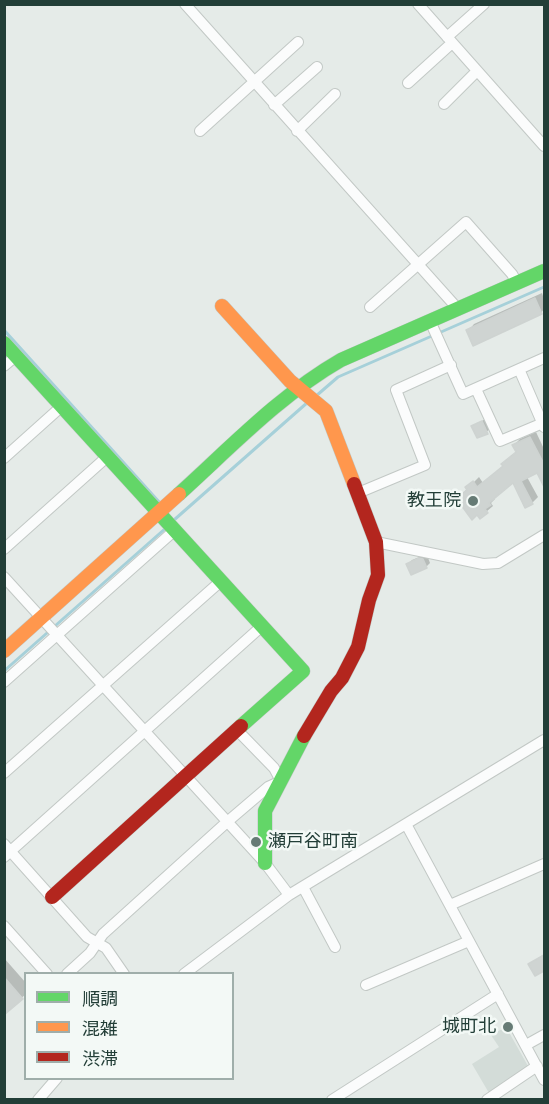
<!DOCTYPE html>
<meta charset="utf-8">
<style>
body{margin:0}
#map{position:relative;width:549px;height:1104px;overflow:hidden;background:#e5ebe8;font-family:Roboto,"Noto Sans JP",sans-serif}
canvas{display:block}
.frame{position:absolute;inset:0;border:6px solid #223e37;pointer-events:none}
.legend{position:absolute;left:24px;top:972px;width:210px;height:108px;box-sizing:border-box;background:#f3f9f6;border:2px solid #9faeaa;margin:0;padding:8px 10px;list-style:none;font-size:18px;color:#223e37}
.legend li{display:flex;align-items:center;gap:12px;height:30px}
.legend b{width:30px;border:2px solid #9faeaa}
</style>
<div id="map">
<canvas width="549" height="1104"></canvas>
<div class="frame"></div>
<ul class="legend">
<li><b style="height:8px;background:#63d668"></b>順調</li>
<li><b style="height:8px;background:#ff974d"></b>混雑</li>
<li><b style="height:8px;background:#b3261e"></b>渋滞</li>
</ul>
</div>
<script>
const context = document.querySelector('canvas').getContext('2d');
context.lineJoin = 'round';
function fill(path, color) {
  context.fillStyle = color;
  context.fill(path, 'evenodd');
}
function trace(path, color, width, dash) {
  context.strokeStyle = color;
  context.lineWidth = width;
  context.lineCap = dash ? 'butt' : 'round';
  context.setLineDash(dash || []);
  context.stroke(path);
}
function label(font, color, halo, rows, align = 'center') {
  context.font = font + ' Roboto,"Noto Sans JP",sans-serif';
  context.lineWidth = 5;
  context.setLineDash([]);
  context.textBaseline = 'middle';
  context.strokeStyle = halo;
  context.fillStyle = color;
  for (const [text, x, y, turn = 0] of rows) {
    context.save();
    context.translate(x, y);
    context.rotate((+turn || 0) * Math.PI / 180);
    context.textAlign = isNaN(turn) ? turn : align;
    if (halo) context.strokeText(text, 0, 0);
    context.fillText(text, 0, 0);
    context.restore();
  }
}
fill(new Path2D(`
 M 506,1027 L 528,1066 L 489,1093 L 472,1064 L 499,1047 L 491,1035 Z`), '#d3dcd8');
fill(new Path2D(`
 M 542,293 L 544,299 L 544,309 L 541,313 L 468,331 L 474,324 Z
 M 487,418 L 492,428 L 478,437 L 473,426 Z
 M 536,432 L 544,449 L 544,484 L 538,471 L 527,477 L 538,497 L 532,503 L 513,480 L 494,497 L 495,499 L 491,503 L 493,506 L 480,517 L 463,493 L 479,477 L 483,483 L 504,465 L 517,451 L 514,445 L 520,439 Z
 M 424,555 L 427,555 L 430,563 L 426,567 L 408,564 L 412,560 Z
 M 544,954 L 544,969 L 535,974 L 530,964 Z
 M 4,958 L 26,983 L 26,994 L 4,1013 Z`), '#0003');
trace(new Path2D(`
 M 4,330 L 160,503
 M 316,396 L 338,377 L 544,287
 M 174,520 L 308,402
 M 4,671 L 167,527`), '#a6d0d9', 3);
const building = new Path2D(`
 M 535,298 L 542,314 L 473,346 L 466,330 Z
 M 482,421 L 488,434 L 477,438 L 471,426 Z
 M 530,437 L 544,464 L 544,487 L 537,473 L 521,481 L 533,504 L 525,508 L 513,483 L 489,503 L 491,505 L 485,509 L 488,513 L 480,519 L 477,515 L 472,520 L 456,498 L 467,490 L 465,487 L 473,481 L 477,487 L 503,466 L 501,464 L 516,452 L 512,445 Z
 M 419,558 L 423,559 L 427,568 L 411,575 L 406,564 Z
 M 544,955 L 544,971 L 535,976 L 528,964 Z
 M 4,977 L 23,999 L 4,1015 Z`);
fill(building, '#cfd4d2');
trace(building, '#ced3d1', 1.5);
const street = new Path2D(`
 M 185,4 L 458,309
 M 418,4 L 544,146
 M 447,37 L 484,4
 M 408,83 L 452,43
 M 444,104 L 477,71
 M 274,105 L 317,67
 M 200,131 L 298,42
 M 297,131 L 335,94
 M 370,307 L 466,222 L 512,274 L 517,283
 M 430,321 L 463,394 L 544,358
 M 4,366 L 16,356
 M 519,369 L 544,427
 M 476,389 L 500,441 L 543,423
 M 4,458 L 62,406
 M 358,493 L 425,465 L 396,390 L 451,365
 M 376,542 L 483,564 L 498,563 L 544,535
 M 4,549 L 108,456
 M 4,577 L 265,863 L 289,895
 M 4,682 L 175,530
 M 4,773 L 221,581
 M 406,824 L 544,1080
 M 4,844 L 87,937 L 106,948 L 124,974
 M 4,857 L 262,626
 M 303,887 L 335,947
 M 450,905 L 544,864
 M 4,926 L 47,974
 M 67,974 L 90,953 L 103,934 L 227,822 L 268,787 L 281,781 L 274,768 L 238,731
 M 184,974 L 289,895 L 544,740
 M 366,985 L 469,941
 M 526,1045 L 544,1035
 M 38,1100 L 57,1078
 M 332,1100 L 498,994
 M 487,1100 L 537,1066`);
const fast = new Path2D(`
 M 4,343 L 303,671 L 241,726
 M 179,494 C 230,448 280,395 341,360 L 544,271
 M 265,863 L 265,811 L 304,736`);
const slow = new Path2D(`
 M 222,306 L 290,381 L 326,411 L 354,484
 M 4,651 L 179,494`);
const jam = new Path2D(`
 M 304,736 L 331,691 L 342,678 L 358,647 L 369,600 L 378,575 L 376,542 L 354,484
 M 52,897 L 241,726`);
trace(street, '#c2c8c5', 12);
trace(fast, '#c0c8c5', 15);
trace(slow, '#c0c8c5', 15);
trace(jam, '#c0c8c5', 15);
trace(street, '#fbfcfc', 10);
trace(fast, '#63d668', 14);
trace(slow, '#ff974d', 14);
trace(jam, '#b3261e', 14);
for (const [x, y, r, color] of [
 [473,501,6,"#667b75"],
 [256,842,6,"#667b75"],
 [508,1027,6,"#667b75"]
]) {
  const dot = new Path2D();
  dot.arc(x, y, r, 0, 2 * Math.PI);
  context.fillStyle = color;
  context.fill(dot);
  trace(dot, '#f3f9f6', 2);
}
label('18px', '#223e37', '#f3f9f6', [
 ["教王院",461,501],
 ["瀬戸谷町南",268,842,"left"],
 ["城町北",496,1027]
], 'right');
</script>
